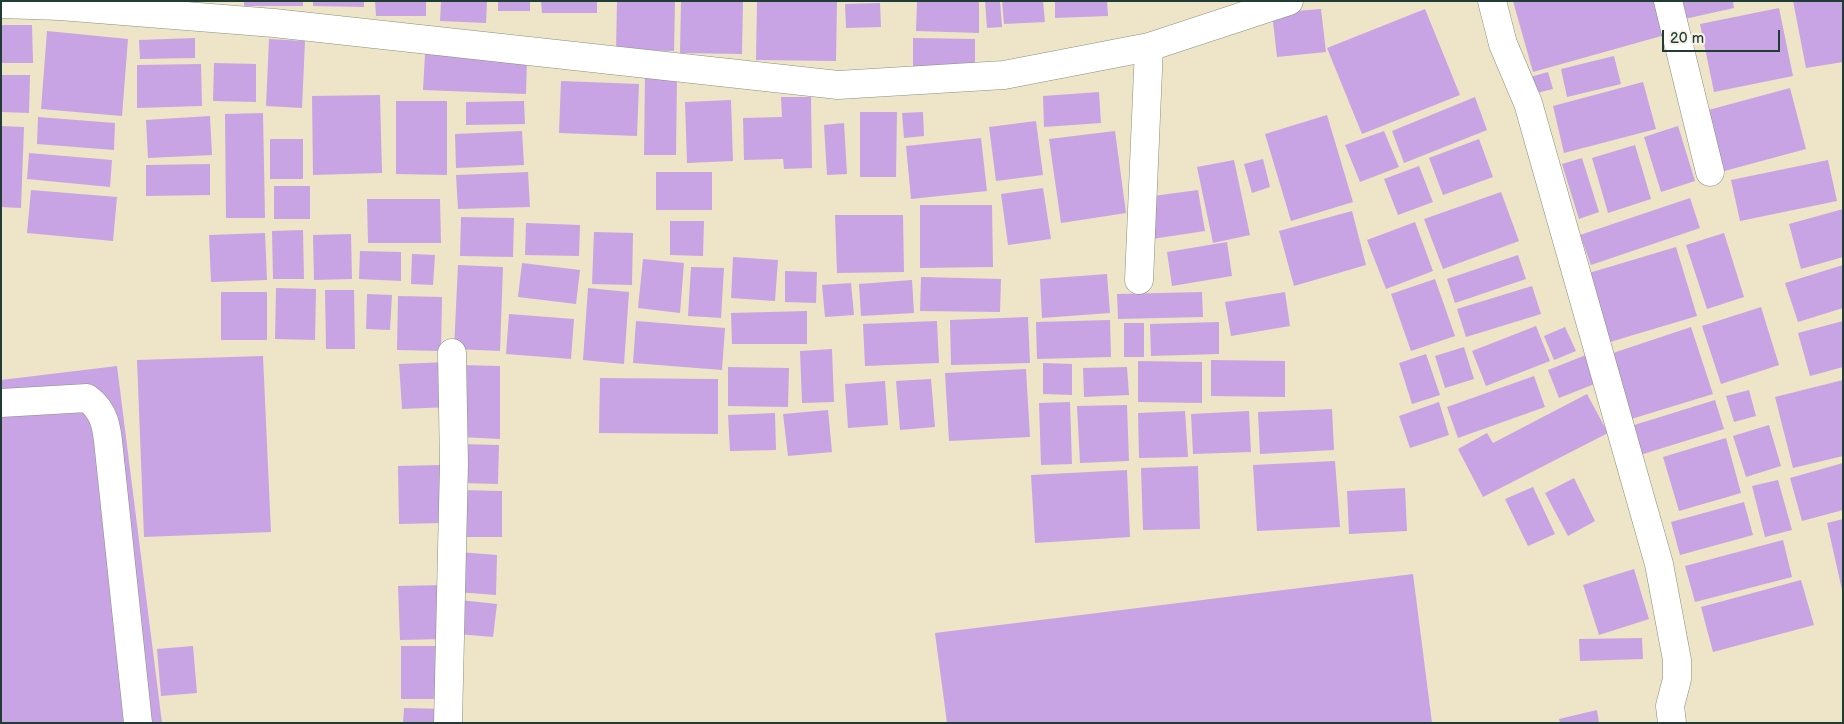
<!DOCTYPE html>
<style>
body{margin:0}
#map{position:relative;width:1844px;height:724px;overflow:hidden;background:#eee4c7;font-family:"Balsamiq Sans",sans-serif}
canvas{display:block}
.frame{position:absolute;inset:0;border:2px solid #1f3d34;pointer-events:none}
.scale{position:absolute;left:1662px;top:30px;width:118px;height:22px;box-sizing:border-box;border:2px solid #1f3d34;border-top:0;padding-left:6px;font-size:15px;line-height:18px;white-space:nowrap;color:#1f3d34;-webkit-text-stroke:4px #f7f3e8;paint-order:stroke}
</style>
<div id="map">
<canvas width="1844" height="724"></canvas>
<div class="frame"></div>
<div class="scale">20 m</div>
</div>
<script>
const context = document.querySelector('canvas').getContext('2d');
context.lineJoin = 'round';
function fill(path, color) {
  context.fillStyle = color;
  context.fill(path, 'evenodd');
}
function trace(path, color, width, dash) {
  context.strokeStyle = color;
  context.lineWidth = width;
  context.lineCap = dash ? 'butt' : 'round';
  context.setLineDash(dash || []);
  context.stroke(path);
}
fill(new Path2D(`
 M 244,1 L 303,1 L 303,6 L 244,6 Z
 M 313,1 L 364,1 L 364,7 L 313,6 Z
 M 375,1 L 426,1 L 426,16 L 376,16 Z
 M 441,1 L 487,1 L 486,23 L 440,21 Z
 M 498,1 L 530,1 L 530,11 L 498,11 Z
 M 541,1 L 597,1 L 597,13 L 542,13 Z
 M 617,1 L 675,1 L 674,51 L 616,50 Z
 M 681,1 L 743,1 L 742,54 L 680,53 Z
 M 757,1 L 837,1 L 836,61 L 756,60 Z
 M 917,1 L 979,1 L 979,33 L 916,31 Z
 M 985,1 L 1000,1 L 1002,27 L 987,28 Z
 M 1002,1 L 1043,1 L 1045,22 L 1004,24 Z
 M 1055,1 L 1107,1 L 1108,16 L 1055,18 Z
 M 1513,1 L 1656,1 L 1665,35 L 1533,72 Z
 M 1676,1 L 1733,1 L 1734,8 L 1680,20 Z
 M 1793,1 L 1843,1 L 1843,62 L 1806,68 Z
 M 880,3 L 881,27 L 846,28 L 845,4 Z
 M 1779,8 L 1793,76 L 1714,92 L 1700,24 Z
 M 1321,9 L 1326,52 L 1277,57 L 1272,13 Z
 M 1425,9 L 1460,95 L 1362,134 L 1327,48 Z
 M 1,25 L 32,25 L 33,63 L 1,63 Z
 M 47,31 L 128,39 L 122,116 L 41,109 Z
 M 195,38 L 195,58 L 140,59 L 139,40 Z
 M 913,38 L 975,39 L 975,72 L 913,71 Z
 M 269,39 L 305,41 L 302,108 L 266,106 Z
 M 425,54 L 527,59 L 526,94 L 423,90 Z
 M 1614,56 L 1621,84 L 1567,97 L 1561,69 Z
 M 214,63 L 256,64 L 256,102 L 213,101 Z
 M 201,64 L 202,106 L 137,108 L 137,65 Z
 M 1548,72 L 1553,89 L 1528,95 L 1523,79 Z
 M 645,74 L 677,75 L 676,155 L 644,155 Z
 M 1,75 L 30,75 L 29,113 L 1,112 Z
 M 561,81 L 639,84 L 637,136 L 559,133 Z
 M 1643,82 L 1656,129 L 1564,153 L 1553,106 Z
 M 1790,88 L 1806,149 L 1717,173 L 1701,112 Z
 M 1099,92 L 1101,123 L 1044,127 L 1043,96 Z
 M 380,95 L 382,173 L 313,175 L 312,96 Z
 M 781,97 L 811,97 L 812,168 L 784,169 L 783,159 L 744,160 L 743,118 L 782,117 Z
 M 1475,97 L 1487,130 L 1404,163 L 1392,131 Z
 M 731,100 L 733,161 L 687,163 L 685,102 Z
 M 396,101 L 447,101 L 447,175 L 396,174 Z
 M 524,101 L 525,124 L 466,125 L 466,102 Z
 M 860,112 L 897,112 L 896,177 L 860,177 Z
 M 923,112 L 924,136 L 904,138 L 902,113 Z
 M 263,113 L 265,218 L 226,218 L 225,114 Z
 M 1327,115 L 1353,202 L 1291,221 L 1265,134 Z
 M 210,116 L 212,155 L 148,158 L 146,120 Z
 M 38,117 L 115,123 L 114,150 L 37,144 Z
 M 1036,121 L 1043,175 L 996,181 L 989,127 Z
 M 844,123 L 847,174 L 827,175 L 824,125 Z
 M 1,126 L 24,127 L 21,208 L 1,207 Z
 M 1678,126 L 1695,181 L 1661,192 L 1644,137 Z
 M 522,131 L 524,165 L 456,168 L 455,134 Z
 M 1115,131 L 1126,213 L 1061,223 L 1049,139 Z
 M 1384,131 L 1399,167 L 1360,182 L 1345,145 Z
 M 981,138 L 987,191 L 911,199 L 906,146 Z
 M 270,139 L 303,139 L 303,179 L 270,179 Z
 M 1479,139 L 1493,177 L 1443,195 L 1429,158 Z
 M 1635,145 L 1651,199 L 1608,213 L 1592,158 Z
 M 29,153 L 112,160 L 110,187 L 27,179 Z
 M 1582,158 L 1599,212 L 1579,219 L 1562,164 Z
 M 1263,159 L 1270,187 L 1252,193 L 1244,164 Z
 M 1234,160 L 1250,235 L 1213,243 L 1197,167 Z
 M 1828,160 L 1837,201 L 1740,221 L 1731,180 Z
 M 210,164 L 210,195 L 146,196 L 146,165 Z
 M 1419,166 L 1433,202 L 1398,215 L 1384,179 Z
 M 528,172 L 530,207 L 458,209 L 456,175 Z
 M 656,172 L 712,172 L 712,210 L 656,210 Z
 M 274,186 L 310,186 L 310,219 L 274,219 Z
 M 1043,188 L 1051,239 L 1008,245 L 1001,194 Z
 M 31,190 L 117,197 L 113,241 L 27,233 Z
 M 1198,190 L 1205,231 L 1152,239 L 1146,197 Z
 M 1501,192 L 1519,241 L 1443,269 L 1424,219 Z
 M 1690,198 L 1700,228 L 1591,265 L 1580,235 Z
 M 367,199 L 440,199 L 441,243 L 368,243 Z
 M 920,205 L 992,205 L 993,267 L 920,268 Z
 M 1843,209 L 1843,257 L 1801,269 L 1789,224 Z
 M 1352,211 L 1366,265 L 1294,286 L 1279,231 Z
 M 835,215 L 903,215 L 904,272 L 837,273 Z
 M 461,217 L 514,218 L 513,257 L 460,256 Z
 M 670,221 L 704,221 L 703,256 L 670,255 Z
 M 1415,222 L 1433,271 L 1386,289 L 1367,240 Z
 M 526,223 L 580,225 L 579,256 L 525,255 Z
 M 303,230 L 304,279 L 273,279 L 272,231 Z
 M 594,232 L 633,233 L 632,285 L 592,284 Z
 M 265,233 L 267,280 L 211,282 L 209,235 Z
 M 1724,233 L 1744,297 L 1707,309 L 1686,245 Z
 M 351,234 L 352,279 L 314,280 L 313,235 Z
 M 1227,242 L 1232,276 L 1172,286 L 1167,252 Z
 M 1676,247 L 1697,316 L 1610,342 L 1589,273 Z
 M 360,251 L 401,252 L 401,281 L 359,279 Z
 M 412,254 L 435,255 L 433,285 L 411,284 Z
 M 1518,255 L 1526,279 L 1455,303 L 1447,279 Z
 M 733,257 L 778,260 L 775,301 L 731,298 Z
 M 643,259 L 684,263 L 680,313 L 638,308 Z
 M 522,263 L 580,270 L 576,304 L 518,297 Z
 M 458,265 L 503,267 L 500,351 L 454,349 Z
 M 1843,265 L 1843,308 L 1798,322 L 1785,283 Z
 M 691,267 L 724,268 L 721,318 L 688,316 Z
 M 785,271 L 817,272 L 816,303 L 785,302 Z
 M 1107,274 L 1110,313 L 1042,318 L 1040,279 Z
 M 921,277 L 1001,279 L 1000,312 L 920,311 Z
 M 1435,279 L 1455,336 L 1411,351 L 1391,294 Z
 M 912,280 L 914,313 L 861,316 L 859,284 Z
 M 851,283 L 854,315 L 825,317 L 822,285 Z
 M 1532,286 L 1541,314 L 1466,337 L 1457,309 Z
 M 276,288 L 316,289 L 315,340 L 275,339 Z
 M 588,288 L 629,292 L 624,364 L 583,360 Z
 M 325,290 L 354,290 L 355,349 L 326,349 Z
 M 221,292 L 267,292 L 267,340 L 221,340 Z
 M 1202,292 L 1203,317 L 1118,319 L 1117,294 Z
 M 1285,292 L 1290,326 L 1231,336 L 1225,302 Z
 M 367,294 L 392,295 L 390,330 L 366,329 Z
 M 398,296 L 442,297 L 441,351 L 397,350 Z
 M 1761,307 L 1779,365 L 1721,384 L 1702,326 Z
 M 807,311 L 807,344 L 732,344 L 731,313 Z
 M 509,314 L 574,319 L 571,359 L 506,354 Z
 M 1028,317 L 1030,363 L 951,365 L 950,320 Z
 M 1110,320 L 1111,357 L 1037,359 L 1036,322 Z
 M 636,321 L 725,328 L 722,370 L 633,363 Z
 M 937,321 L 939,363 L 865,366 L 863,324 Z
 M 1843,321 L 1843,367 L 1810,376 L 1798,333 Z
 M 1219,322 L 1219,354 L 1151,356 L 1150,324 Z
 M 1124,323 L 1144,323 L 1144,357 L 1124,357 Z
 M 1536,326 L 1550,361 L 1486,386 L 1472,351 Z
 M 1565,327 L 1576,351 L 1554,360 L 1544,336 Z
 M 1691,327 L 1713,394 L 1628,420 L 1607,355 Z
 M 1464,347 L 1474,379 L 1445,388 L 1435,356 Z
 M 832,349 L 834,402 L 802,403 L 800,351 Z
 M 1426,354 L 1440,395 L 1412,404 L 1399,363 Z
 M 1586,355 L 1597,383 L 1559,398 L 1548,370 Z
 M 263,356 L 271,532 L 144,537 L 137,360 Z
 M 1211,360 L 1285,361 L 1285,397 L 1211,396 Z
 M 1138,361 L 1202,362 L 1202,403 L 1138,402 Z
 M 448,362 L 450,407 L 402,409 L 399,364 Z
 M 1043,363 L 1072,364 L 1072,395 L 1043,394 Z
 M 461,365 L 500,366 L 500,439 L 460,437 Z
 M 117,366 L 162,723 L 1,723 L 1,380 Z
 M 728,367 L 789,368 L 788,407 L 728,406 Z
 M 1127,367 L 1129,395 L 1084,397 L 1083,368 Z
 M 1026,369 L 1030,437 L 949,441 L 945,373 Z
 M 1534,376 L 1545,407 L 1458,438 L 1447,407 Z
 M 600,378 L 718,379 L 718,434 L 599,433 Z
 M 931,379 L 935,427 L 900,430 L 896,381 Z
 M 1843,380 L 1843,456 L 1793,468 L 1775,397 Z
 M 885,381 L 888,425 L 848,428 L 845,384 Z
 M 1749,390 L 1756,416 L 1734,422 L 1726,396 Z
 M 1587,394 L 1608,433 L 1483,497 L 1458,449 L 1487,433 L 1493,443 Z
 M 1715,400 L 1724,429 L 1640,455 L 1631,426 Z
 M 1070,402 L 1072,464 L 1041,465 L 1039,403 Z
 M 1439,402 L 1449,435 L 1410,448 L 1399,416 Z
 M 1127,405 L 1129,461 L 1080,463 L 1077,406 Z
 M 1332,409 L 1334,450 L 1260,454 L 1258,412 Z
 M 828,410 L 832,452 L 788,456 L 783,414 Z
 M 1185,411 L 1188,457 L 1139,458 L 1138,413 Z
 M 1249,411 L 1251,452 L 1193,454 L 1191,414 Z
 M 775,413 L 776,450 L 730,451 L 728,415 Z
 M 1769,425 L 1781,466 L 1746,477 L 1733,436 Z
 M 1726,438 L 1741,493 L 1679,511 L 1663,457 Z
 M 461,444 L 499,445 L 498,484 L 461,483 Z
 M 1335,461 L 1340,527 L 1257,531 L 1253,465 Z
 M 1843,463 L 1843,510 L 1802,521 L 1790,478 Z
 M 440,465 L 442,523 L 399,524 L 398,466 Z
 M 1198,466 L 1200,529 L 1143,530 L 1141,468 Z
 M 1127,470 L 1130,537 L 1035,543 L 1031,475 Z
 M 1574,478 L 1595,521 L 1568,536 L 1545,493 Z
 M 1778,480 L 1792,530 L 1765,537 L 1752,486 Z
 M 1533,487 L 1555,534 L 1528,546 L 1505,499 Z
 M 1405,488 L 1407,531 L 1349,534 L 1347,491 Z
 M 460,490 L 502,491 L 502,537 L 460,537 Z
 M 1744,502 L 1753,535 L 1680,555 L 1671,522 Z
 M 1843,519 L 1843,590 L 1842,590 L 1827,523 Z
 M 1783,540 L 1792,577 L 1695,602 L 1685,566 Z
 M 459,552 L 497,555 L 496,595 L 457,592 Z
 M 1634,569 L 1649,619 L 1599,635 L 1583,585 Z
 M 1413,574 L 1432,723 L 947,723 L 935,633 Z
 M 1801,580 L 1814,625 L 1713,652 L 1701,607 Z
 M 444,585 L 446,639 L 400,640 L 398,586 Z
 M 460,600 L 497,604 L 493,637 L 457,634 Z
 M 1642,638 L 1643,659 L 1580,661 L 1579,639 Z
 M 193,646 L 197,693 L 161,696 L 157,649 Z
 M 401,646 L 444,646 L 444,699 L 401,699 Z
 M 404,708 L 446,709 L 445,723 L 403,723 Z
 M 1597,710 L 1599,723 L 1560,723 L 1559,719 Z`), '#c8a4e5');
const minor = new Path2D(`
 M 1492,1 L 1503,44 L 1528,103 L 1659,564 L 1677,660 L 1677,679 L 1670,706 L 1672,723
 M 1668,1 L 1710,172
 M 1,4 L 60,6 L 274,23 L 838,85 L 1004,75 L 1149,47 L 1289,1
 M 1139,280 L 1149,47
 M 1,403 L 87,398 C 105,411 107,428 109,450 L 138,723
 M 448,723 L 454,464 L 452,353`);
trace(minor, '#86907e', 29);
trace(minor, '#fff', 28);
</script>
